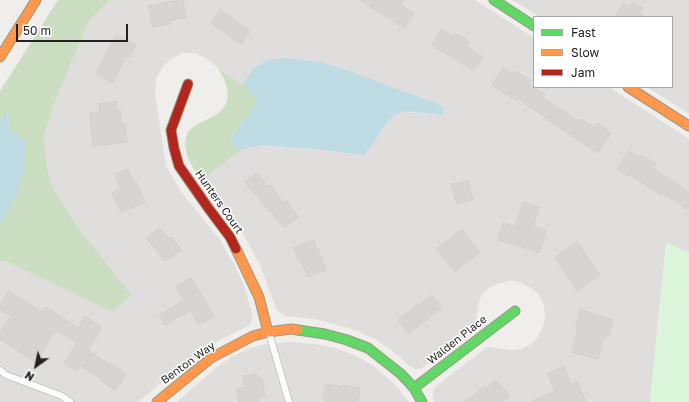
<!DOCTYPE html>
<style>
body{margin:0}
#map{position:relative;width:689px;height:402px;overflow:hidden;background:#f0eeeb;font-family:"Golos Text",sans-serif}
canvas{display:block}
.legend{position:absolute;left:533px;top:16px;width:140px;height:72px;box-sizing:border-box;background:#fff;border:1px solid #a7a7a7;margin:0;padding:5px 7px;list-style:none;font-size:12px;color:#222}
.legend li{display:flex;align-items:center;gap:8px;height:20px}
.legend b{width:20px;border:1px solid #a7a7a7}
.north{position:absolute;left:16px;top:346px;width:40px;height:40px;-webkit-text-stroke:3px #fff;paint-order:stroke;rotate:213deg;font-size:11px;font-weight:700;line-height:16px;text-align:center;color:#222}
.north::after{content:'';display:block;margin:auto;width:14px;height:18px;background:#222;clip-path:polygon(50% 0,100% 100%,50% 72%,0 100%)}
.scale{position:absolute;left:16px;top:24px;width:112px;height:18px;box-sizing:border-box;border:2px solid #222;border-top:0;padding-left:5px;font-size:12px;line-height:14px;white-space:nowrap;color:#222;-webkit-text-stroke:3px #fff;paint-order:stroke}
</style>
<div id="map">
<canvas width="689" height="402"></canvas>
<ul class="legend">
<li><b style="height:5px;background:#63d668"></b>Fast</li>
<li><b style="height:5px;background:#ff974d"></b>Slow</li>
<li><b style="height:5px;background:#b3261e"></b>Jam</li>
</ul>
<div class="north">N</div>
<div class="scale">50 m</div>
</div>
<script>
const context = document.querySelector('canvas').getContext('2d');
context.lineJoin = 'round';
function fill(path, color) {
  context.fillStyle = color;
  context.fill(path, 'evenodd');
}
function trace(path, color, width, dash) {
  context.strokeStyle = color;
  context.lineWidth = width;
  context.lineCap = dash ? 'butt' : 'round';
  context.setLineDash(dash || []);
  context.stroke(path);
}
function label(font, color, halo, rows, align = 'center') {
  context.font = font + ' "Golos Text",sans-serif';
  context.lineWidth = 3;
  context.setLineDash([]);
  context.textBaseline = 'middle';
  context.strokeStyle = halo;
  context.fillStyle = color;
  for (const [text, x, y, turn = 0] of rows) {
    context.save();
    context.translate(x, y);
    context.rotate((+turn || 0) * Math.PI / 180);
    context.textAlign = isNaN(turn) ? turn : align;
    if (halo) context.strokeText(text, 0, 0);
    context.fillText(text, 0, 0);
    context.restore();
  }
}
fill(new Path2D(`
 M 110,0 L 475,0 L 534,38 L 534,87 L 609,87 L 689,139 L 689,253 L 666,243 L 650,402 L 435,402 L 433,397 L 433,392 L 434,388 L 487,347 L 512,350 L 521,349 L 532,344 L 538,337 L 543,327 L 545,317 L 544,305 L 540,296 L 531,288 L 521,283 L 511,280 L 500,283 L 491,287 L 483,293 L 479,302 L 477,312 L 476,322 L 471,331 L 421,369 L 416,369 L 409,366 L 399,356 L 375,339 L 357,331 L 335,324 L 314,319 L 285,316 L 277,310 L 260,265 L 242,232 L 202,181 L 241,150 L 261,145 L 315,149 L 363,155 L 389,119 L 397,113 L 405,112 L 438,115 L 436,103 L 342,68 L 321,62 L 254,68 L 241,86 L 218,68 L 208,59 L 195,53 L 183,53 L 173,58 L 164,65 L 156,79 L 155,94 L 166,166 L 182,193 L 220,240 L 234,264 L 244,285 L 252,313 L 252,319 L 251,323 L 248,326 L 212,344 L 189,360 L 138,402 L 0,402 L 0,261 L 6,261 L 77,226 L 54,189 L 48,173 L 44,136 L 52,109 L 89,21 Z
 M 513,0 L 689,0 L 689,114 L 647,87 L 672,87 L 672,17 L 539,17 Z
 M 289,342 L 315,344 L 335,348 L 354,355 L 374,366 L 395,385 L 409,402 L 177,402 L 217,367 L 233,356 L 251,348 L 265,344 Z`), '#dfdedc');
fill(new Path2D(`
 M 58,0 L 110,0 L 89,21 L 52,109 L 44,136 L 48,173 L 54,189 L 77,226 L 131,295 L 113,312 L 6,261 L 0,261 L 0,224 L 14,200 L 9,129 L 7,113 L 0,120 L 0,91 Z
 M 218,68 L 250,91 L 256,97 L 257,103 L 230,139 L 234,148 L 241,150 L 202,181 C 196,172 188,162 186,151 C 179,116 221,126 227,100 C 228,96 228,90 226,85 C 225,79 221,74 218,68 Z`), '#cbdec1');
fill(new Path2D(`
 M 666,243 L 689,253 L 689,402 L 650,402 Z`), '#daf5da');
fill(new Path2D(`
 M 286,58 L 321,62 L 342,68 L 436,103 L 442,107 L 443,110 L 443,114 L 438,115 C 428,114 412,111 403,112 C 384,115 378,143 363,155 L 315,149 L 261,145 L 241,150 L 234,148 L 230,139 L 257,103 L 256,97 L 250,91 L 241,86 L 254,68 L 268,60 Z
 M 7,112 L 9,129 L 25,140 C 25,155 25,170 20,185 C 17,198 8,212 0,224 L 0,120 Z`), '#bfdbe3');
const building = new Path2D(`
 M 183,0 L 186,18 L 170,20 L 170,24 L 153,27 L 149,6 Z
 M 360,0 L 403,0 L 401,5 L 414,13 L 405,28 Z
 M 633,2 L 643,8 L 640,13 L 645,17 L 615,17 L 624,3 L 630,7 Z
 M 220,10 L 250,31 L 241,44 L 211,23 Z
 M 442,30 L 452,36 L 455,33 L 470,42 L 467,47 L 483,57 L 474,71 L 432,45 Z
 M 116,35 L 136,45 L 130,57 L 126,56 L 113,83 L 96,74 Z
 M 504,68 L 514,74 L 516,71 L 531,81 L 529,84 L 545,95 L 543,98 L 580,122 L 581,119 L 594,128 L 597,123 L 611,133 L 598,153 L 553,123 L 519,99 L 517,101 L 492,85 Z
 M 116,102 L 117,110 L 120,110 L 122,124 L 125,124 L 127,142 L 93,146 L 90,113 L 100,112 L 99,104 Z
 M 629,151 L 640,158 L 642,155 L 656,164 L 653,168 L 689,192 L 689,210 L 662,193 L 661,195 L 629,174 L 628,176 L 617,169 Z
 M 128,169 L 134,183 L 136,182 L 145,202 L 121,212 L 112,193 L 121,189 L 115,175 Z
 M 257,173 L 268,187 L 270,185 L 283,203 L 286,200 L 298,217 L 284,228 L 271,211 L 269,212 L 256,194 L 255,195 L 245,182 Z
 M 468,181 L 473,200 L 457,204 L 451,185 Z
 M 523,202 L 539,207 L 533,226 L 545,230 L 545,235 L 539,253 L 511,243 L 511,244 L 498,240 L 503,223 L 515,227 Z
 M 160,228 L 168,238 L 171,237 L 181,250 L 165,261 L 147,238 Z
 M 462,230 L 480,252 L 455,272 L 437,249 Z
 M 314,240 L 326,270 L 308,277 L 301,260 L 299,261 L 294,248 Z
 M 577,242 L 600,275 L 577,291 L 555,258 Z
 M 191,278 L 214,316 L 199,325 L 190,310 L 165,325 L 159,316 L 184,300 L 176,287 Z
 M 9,291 L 42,312 L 46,307 L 78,328 L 85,316 L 102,328 L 88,350 L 110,365 L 111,364 L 126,374 L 115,391 L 100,380 L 101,379 L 80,365 L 76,371 L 64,363 L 77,343 L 56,330 L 36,362 L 0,339 L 0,333 L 11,316 L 0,309 L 0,306 Z
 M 432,295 L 442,307 L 409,334 L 398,320 L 418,304 L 419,305 Z
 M 581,310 L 613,320 L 608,337 L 604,336 L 598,359 L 572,352 L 578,329 L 576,328 Z
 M 564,367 L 571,384 L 577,381 L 586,402 L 530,402 L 555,391 L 548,374 Z
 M 255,374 L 262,379 L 265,397 L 258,398 L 258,402 L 239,402 L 236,389 L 245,387 L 243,377 Z
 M 496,380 L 510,396 L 503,402 L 465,402 L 485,386 L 487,388 Z
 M 326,384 L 343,387 L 343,385 L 360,388 L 358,402 L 336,402 L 323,400 Z`);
fill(building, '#d7d4d2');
trace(building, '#d3d0cc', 1);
const lane = new Path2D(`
 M 269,333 L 289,402
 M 0,370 L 6,375 L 62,396 L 70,402`);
const fast = new Path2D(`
 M 494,0 L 534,26
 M 298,330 L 325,334 L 347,340 L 368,348 L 401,374 L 414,388 L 422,402
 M 414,388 L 515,311`);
const slow = new Path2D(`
 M 0,57 L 36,0
 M 628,87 L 689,126
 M 236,249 L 259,297 L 268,332
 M 157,402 L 211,358 L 253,336 L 268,332 L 291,329 L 298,330`);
const jam = new Path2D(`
 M 188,84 L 171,130 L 174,148 L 179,166 L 209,209 L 230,237 L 236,249`);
trace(lane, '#c9c8c7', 8);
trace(fast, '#999a82', 11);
trace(slow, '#999a82', 11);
trace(jam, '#999a82', 11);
trace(lane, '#fdfcfc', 6);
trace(fast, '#63d668', 9);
trace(slow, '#ff974d', 9);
trace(jam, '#b3261e', 9);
label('11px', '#222', '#fff', [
 ["Hunters Court",219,202,55],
 ["Walden Place",457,340,-38],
 ["Benton Way",188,363,-36]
]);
</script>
